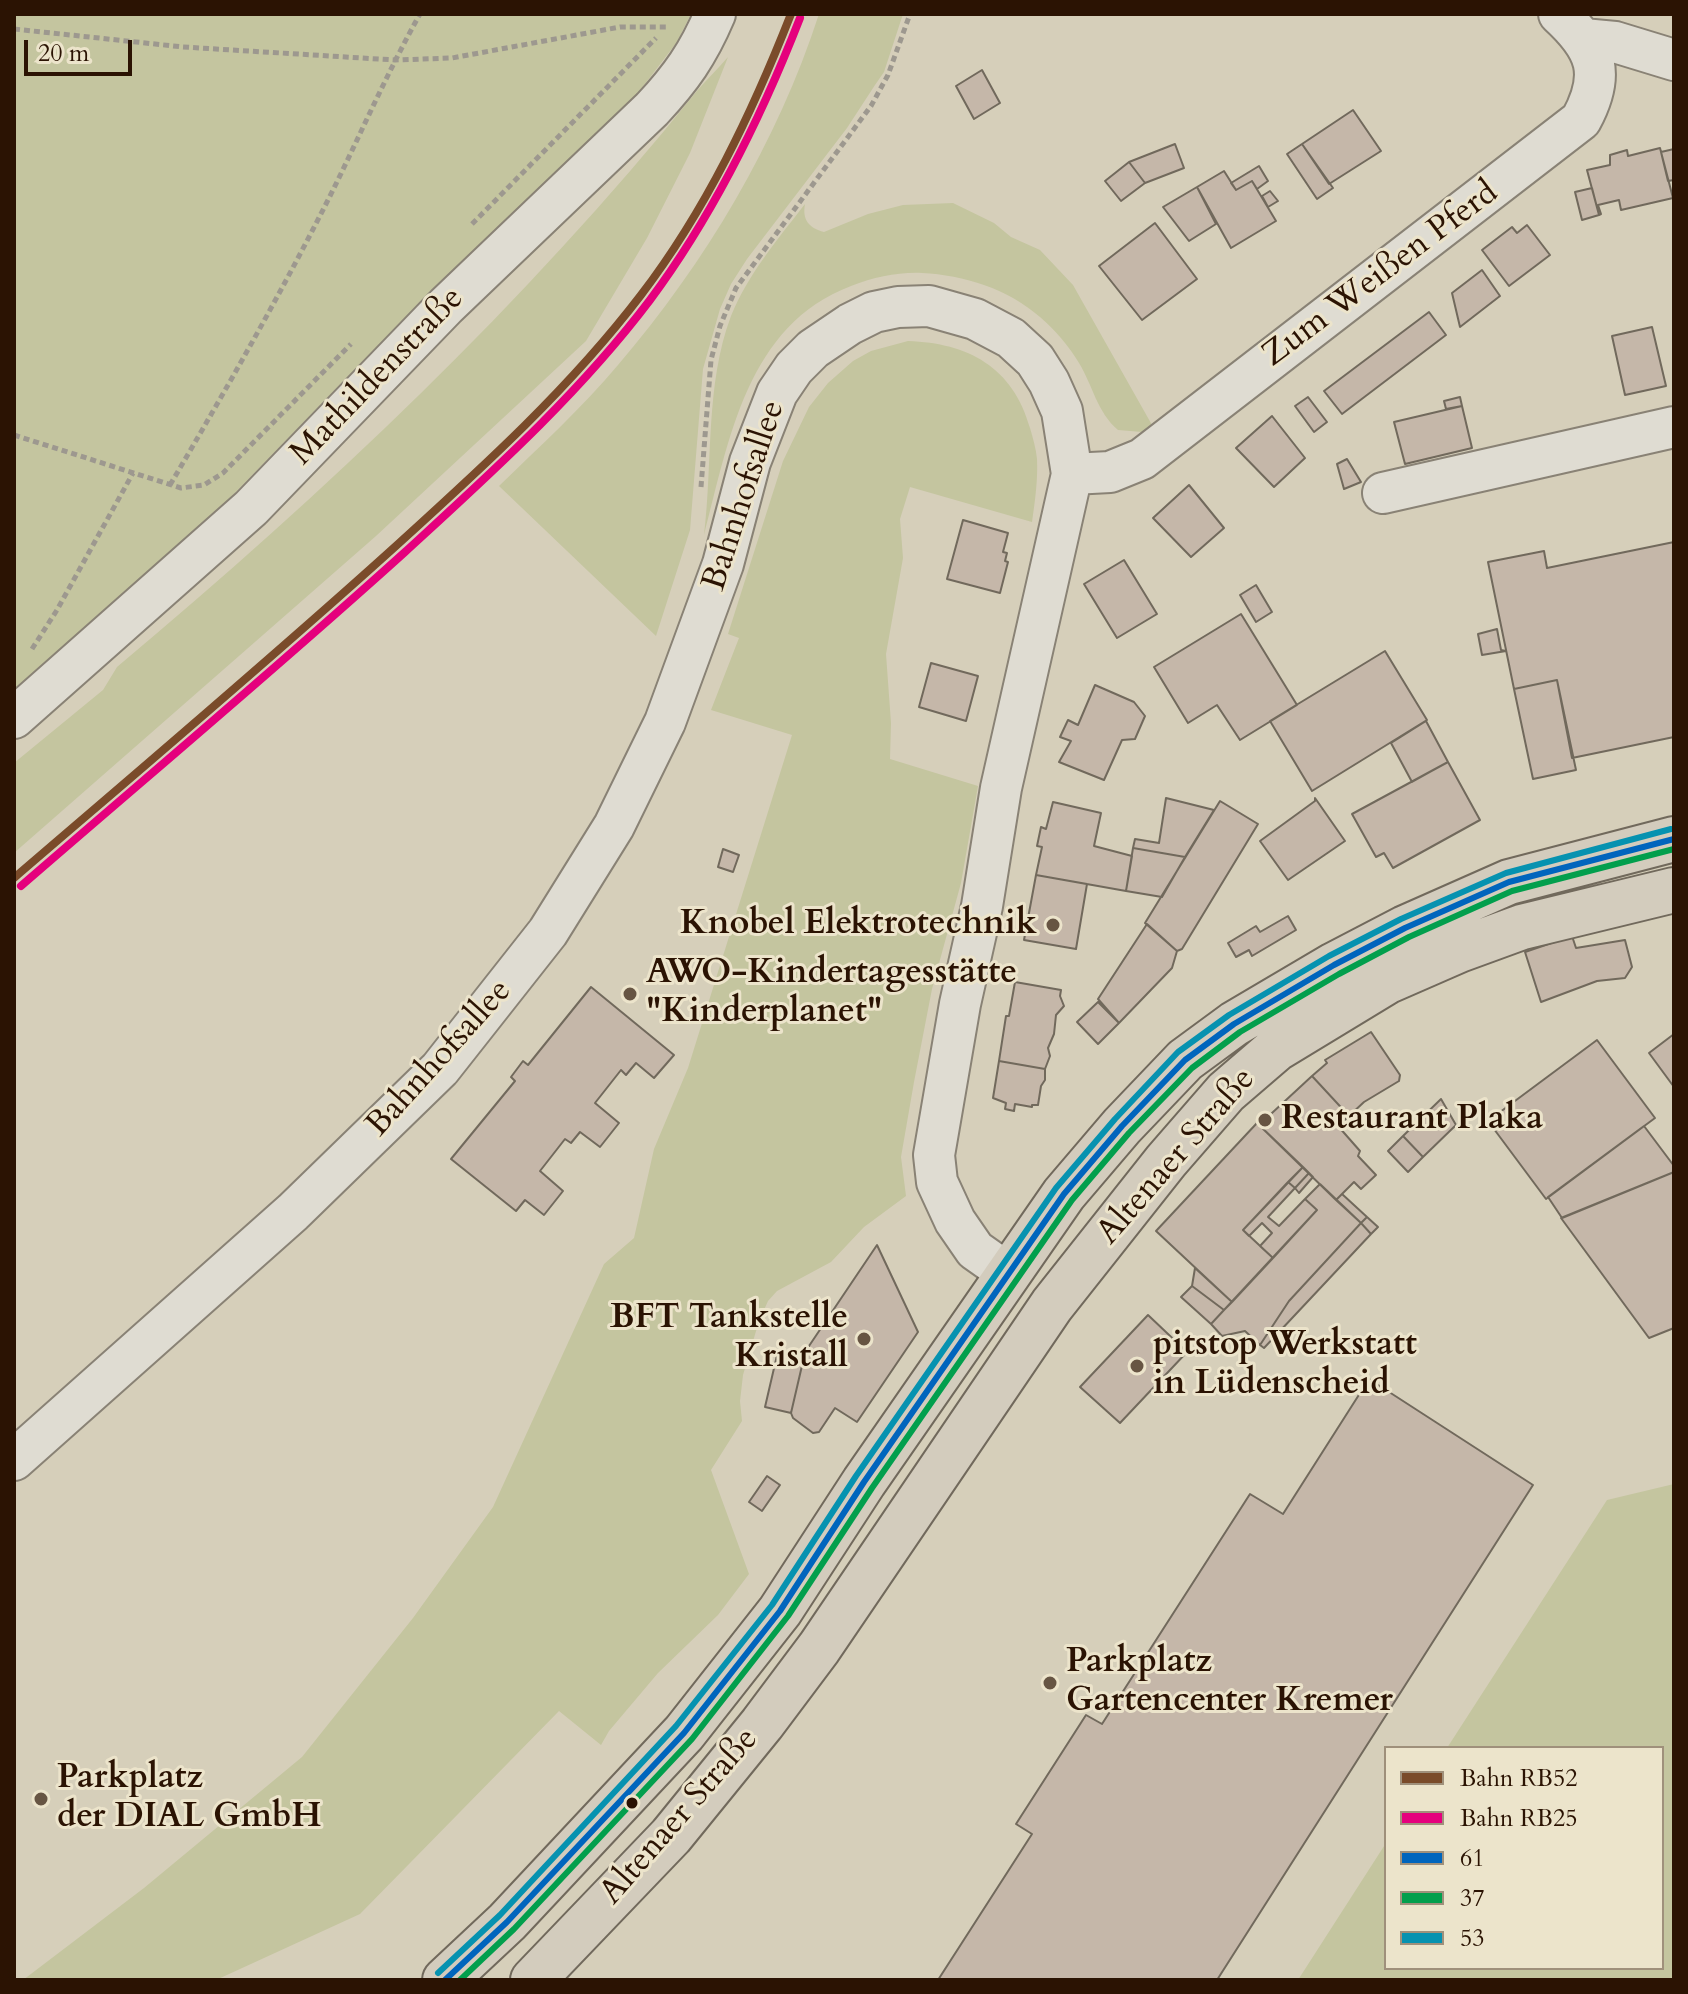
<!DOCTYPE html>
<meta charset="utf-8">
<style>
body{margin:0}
#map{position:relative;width:1688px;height:1994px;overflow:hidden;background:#d6cfba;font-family:Cardo,serif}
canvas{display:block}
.frame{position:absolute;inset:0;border:16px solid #2b1303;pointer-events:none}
.legend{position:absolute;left:1384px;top:1746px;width:280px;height:224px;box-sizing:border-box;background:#ece4cb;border:2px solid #9f907b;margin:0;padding:10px 14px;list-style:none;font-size:24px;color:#2b1303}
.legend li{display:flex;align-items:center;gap:16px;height:40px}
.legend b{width:40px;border:2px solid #9f907b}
.scale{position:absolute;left:24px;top:40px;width:108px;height:36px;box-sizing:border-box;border:4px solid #2b1303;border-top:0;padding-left:10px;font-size:24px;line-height:28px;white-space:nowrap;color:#2b1303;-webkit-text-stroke:6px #ece4cb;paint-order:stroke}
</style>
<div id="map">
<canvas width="1688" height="1994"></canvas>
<div class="frame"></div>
<ul class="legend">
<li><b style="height:10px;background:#7a4b2a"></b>Bahn RB52</li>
<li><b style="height:10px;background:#e5007d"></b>Bahn RB25</li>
<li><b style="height:10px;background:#0065bd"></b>61</li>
<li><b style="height:10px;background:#029f4d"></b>37</li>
<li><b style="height:10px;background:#0692b0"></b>53</li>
</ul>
<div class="scale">20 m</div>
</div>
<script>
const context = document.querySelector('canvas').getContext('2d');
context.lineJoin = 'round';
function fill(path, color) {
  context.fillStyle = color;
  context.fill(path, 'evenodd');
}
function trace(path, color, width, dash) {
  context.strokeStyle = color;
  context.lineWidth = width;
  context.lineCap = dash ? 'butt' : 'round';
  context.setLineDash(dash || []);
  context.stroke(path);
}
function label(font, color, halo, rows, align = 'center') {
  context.font = font + ' Cardo,serif';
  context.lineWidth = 6;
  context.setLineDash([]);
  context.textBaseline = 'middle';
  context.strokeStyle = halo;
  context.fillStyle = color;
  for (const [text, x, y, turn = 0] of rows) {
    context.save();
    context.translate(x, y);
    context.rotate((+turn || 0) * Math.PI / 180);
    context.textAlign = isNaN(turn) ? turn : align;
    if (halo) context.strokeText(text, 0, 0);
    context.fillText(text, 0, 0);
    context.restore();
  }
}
fill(new Path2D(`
 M 14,14 L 691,14 L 677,42 L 635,97 L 498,234 L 360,364 L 158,572 L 14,689 Z
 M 819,14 L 903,14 L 884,72 L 875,85 L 847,128 L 747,259 L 731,284 L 720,309 L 703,369 L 690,530 L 656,636 L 499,486 C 539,447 581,409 618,365 C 706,262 777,143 819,14 Z
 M 728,57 L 690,153 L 647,238 L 586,341 L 376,536 L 14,853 L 14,763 L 103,690 L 117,667 C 326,492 524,305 696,92 C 706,80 718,69 728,57 Z
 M 953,203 L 994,223 L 1011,237 L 1040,250 L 1073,285 L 1152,425 L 1142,432 L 1118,430 C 1097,412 1093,386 1079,363 C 1069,346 1055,330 1040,317 C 1008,289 964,275 922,273 C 898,272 875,277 851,286 C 747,325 729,440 704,535 C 713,463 705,385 731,316 C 748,274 778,239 805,204 C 802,220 809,228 824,232 L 868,214 L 903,205 Z
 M 908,341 C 968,343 1013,367 1030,428 C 1033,438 1036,449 1037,459 C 1038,480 1035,501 1032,522 L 910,487 L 900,519 L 903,558 L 886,654 L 891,723 L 890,759 L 978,786 L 961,883 L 932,989 L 914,1082 L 901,1157 L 906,1196 L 864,1227 L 831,1262 L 777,1291 L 768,1301 L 759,1321 L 743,1375 L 740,1401 L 742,1421 L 711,1470 L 749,1574 L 718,1615 L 658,1673 L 609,1731 L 601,1745 L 559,1711 L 360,1914 L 216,1980 L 23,1980 L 144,1888 L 302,1757 L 413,1618 L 493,1507 L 604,1264 L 634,1238 L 654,1149 L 688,1068 L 792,735 L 711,710 L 739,638 L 728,634 L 783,461 L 809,407 L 828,383 L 853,361 L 871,351 Z
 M 1674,1484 L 1674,1980 L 1298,1980 L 1386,1843 L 1386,1968 L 1662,1968 L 1662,1748 L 1447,1748 L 1607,1500 Z`), '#c4c59f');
const building = new Path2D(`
 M 982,70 L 1000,103 L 974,119 L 956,86 Z
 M 1353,110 L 1381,151 L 1329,184 L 1302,144 Z
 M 1175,144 L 1184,168 L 1145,183 L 1129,162 Z
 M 1302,144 L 1333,188 L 1317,199 L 1287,154 Z
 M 1660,148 L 1673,198 L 1621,210 L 1619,200 L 1598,205 L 1601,214 L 1599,215 L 1587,170 L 1610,165 L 1610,155 L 1627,150 L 1628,156 Z
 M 1674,149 L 1674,180 L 1668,181 L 1661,152 Z
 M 1129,162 L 1145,183 L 1121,201 L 1105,181 Z
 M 1259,166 L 1268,181 L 1257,189 L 1252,181 L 1236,190 L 1231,183 Z
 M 1224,171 L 1236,190 L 1252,181 L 1276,221 L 1231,248 L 1197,187 Z
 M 1197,187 L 1216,224 L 1189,241 L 1163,207 Z
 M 1592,188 L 1599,215 L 1582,220 L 1575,192 Z
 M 1270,191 L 1278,201 L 1268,207 L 1262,196 Z
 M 1155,223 L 1197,279 L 1142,320 L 1099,266 Z
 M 1527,225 L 1550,255 L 1509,286 L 1482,250 L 1512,227 L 1517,233 Z
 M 1482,270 L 1500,296 L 1460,327 L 1452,293 Z
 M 1429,312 L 1446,335 L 1342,414 L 1324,391 Z
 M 1652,327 L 1666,386 L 1625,395 L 1612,336 Z
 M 1308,397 L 1327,422 L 1314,432 L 1295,406 Z
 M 1460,397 L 1462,406 L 1446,409 L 1444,401 Z
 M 1462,406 L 1472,448 L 1405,464 L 1394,422 Z
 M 1272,416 L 1305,458 L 1274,487 L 1236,448 Z
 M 1347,459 L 1361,482 L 1344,489 L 1337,464 Z
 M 1189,485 L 1224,528 L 1191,557 L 1153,518 Z
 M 963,520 L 1008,533 L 1003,552 L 1007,553 L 1005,561 L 1008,562 L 1000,593 L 947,579 Z
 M 1674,542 L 1674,737 L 1572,758 L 1557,680 L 1514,689 L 1488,562 L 1544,551 L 1547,568 Z
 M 1124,560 L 1157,614 L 1117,638 L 1084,584 Z
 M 1256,585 L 1272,612 L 1256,622 L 1240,595 Z
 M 1241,614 L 1297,705 L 1240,740 L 1217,705 L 1188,723 L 1154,667 Z
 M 1497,629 L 1501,650 L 1506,651 L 1482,655 L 1478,634 Z
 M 1385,651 L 1427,720 L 1312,791 L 1270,721 Z
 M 931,663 L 978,676 L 966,721 L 919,707 Z
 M 1557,680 L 1576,770 L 1533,779 L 1514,689 Z
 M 1095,685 L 1134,702 L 1145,716 L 1135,739 L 1122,740 L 1104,780 L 1059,762 L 1071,741 L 1060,737 L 1068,720 L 1078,725 Z
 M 1426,721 L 1448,762 L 1412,782 L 1391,743 Z
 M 1448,762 L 1480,820 L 1393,868 L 1384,853 L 1376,857 L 1352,814 Z
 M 1166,798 L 1214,810 L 1185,857 L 1133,848 L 1135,839 L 1159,843 Z
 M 1315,798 L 1345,841 L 1288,880 L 1260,841 L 1315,801 Z
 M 1220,801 L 1258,824 L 1182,949 L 1177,951 L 1145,923 Z
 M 1053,802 L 1101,813 L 1094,846 L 1132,856 L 1126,891 L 1036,875 L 1042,847 L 1037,846 L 1041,827 L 1046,829 Z
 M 1133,848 L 1185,857 L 1162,897 L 1126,891 Z
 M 723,849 L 739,855 L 733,872 L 718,867 Z
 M 1036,875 L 1087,884 L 1076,949 L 1024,940 Z
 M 1288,916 L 1296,930 L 1252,956 L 1249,950 L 1236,957 L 1228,943 L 1256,926 L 1260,932 Z
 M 1147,924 L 1177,951 L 1172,968 L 1119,1023 L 1098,999 Z
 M 1572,936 L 1576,948 L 1625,940 L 1632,967 L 1625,978 L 1597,981 L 1541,1002 L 1525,952 Z
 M 1015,982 L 1061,990 L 1060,996 L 1064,1006 L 1056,1015 L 1054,1034 L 1048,1048 L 1050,1056 L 1045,1069 L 999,1061 L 1006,1016 L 1009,1016 Z
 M 591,987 L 674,1055 L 654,1078 L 636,1063 L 626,1075 L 621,1070 L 595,1103 L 619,1123 L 600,1147 L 580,1132 L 571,1143 L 565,1139 L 540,1171 L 563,1191 L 544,1215 L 525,1200 L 516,1211 L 451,1159 L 515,1081 L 511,1077 L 523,1061 L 528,1065 Z
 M 1098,1002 L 1119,1023 L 1098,1044 L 1077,1022 Z
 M 1371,1032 L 1400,1075 L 1399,1081 L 1364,1102 L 1349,1116 L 1312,1076 L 1327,1063 L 1325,1060 Z
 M 1674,1034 L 1674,1087 L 1649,1053 Z
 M 1597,1040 L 1655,1118 L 1546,1199 L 1488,1121 Z
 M 999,1061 L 1045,1069 L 1045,1080 L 1041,1086 L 1038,1105 L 1032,1105 L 1032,1107 L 1015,1104 L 1014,1111 L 1005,1109 L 1006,1103 L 993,1098 Z
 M 1312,1076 L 1349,1116 L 1338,1126 L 1360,1151 L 1358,1156 L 1376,1175 L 1361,1189 L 1354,1182 L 1336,1200 L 1259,1125 Z
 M 1441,1099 L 1456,1125 L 1423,1157 L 1403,1136 Z
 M 1257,1123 L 1303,1167 L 1243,1230 L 1273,1258 L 1232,1302 L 1156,1231 Z
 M 1644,1126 L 1674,1166 L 1674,1172 L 1562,1218 L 1548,1197 Z
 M 1403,1136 L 1423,1157 L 1408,1172 L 1388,1151 Z
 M 1303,1167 L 1309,1173 L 1295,1188 L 1288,1182 Z
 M 1674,1172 L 1674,1328 L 1649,1338 L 1561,1218 Z
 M 1309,1173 L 1313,1177 L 1299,1193 L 1295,1188 Z
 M 1288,1182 L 1295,1188 L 1268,1217 L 1279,1226 L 1305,1199 L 1317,1210 L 1273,1258 L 1260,1246 L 1272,1233 L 1262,1223 L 1249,1236 L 1243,1230 Z
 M 1320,1184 L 1361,1223 L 1289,1301 L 1260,1345 L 1245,1331 L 1222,1336 L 1211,1324 L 1317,1210 L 1305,1199 Z
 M 1342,1194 L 1367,1217 L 1361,1223 L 1336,1200 Z
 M 1367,1217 L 1378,1227 L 1371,1234 L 1361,1223 Z
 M 1361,1223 L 1371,1234 L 1264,1348 L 1260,1345 L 1289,1301 Z
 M 877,1245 L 918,1332 L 857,1422 L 835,1408 L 819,1432 L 813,1433 L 793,1418 L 791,1413 L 804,1357 L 809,1346 Z
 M 1195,1268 L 1232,1302 L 1224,1310 L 1192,1286 Z
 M 1192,1286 L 1224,1310 L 1211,1324 L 1181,1297 Z
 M 1148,1315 L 1187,1352 L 1120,1423 L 1080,1387 Z
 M 778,1351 L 804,1357 L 791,1413 L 765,1407 Z
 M 1369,1379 L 1533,1485 L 1217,1980 L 938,1980 L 1032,1834 L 1016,1824 L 1086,1715 L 1102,1724 L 1250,1494 L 1283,1514 Z
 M 767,1476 L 780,1485 L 762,1511 L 749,1502 Z`);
fill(building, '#c5b7a9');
trace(building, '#71695c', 2);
const minor = new Path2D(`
 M 1583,39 L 1615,42 L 1674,60
 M 1072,474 L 1110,472 L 1142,459 L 1581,120 C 1606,74 1597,49 1559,14
 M 1383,493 L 1674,427
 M 14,718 L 251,508 L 446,306 L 652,109 C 681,78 698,54 715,14
 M 14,1460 L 293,1212 L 440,1069 L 548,932 L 614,826 L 665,722 L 723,564 L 750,462 L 777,393 L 794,368 L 813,349 L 850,324 L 874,312 L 898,307 L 929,306 L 975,319 L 1011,338 L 1035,360 L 1049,382 L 1062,411 L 1072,474 L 1001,788 L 982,906 L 960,1004 L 934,1155 L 937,1182 L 955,1221 L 975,1250 L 1009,1274`);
const major = new Path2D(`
 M 445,1980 L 507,1922 L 684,1733 L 780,1611 L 864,1482 L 1064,1194 L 1122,1126 L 1185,1060 L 1234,1024 L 1334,965 L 1405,928 L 1509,882 L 1674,839
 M 533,1980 L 671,1836 L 762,1724 L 819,1648 L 1052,1305 L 1166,1161 L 1226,1092 L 1276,1049 L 1388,981 L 1459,950 L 1522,927 L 1674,890`);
trace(minor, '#898275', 44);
trace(major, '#71695c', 48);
trace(new Path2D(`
 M 14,29 L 183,47 L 395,60 L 452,58 L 620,27 L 669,27
 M 472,224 L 656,38
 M 14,435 L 181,488 L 204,485 L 223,473 L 351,344
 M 170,485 C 227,388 283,290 333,190 C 362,131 388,71 420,14
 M 701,487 L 711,360 L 720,326 L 736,288 L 871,106 L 888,75 L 910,14
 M 32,649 L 57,610 L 133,473`), '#9d988f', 5, [6, 4]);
trace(minor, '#dfdcd2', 40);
trace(major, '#d3ccbd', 44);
trace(new Path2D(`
 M 445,1980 L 507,1922 L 684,1733 L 780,1611 L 864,1482 L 1064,1194 L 1122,1126 L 1185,1060 L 1234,1024 L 1334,965 L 1405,928 L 1509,882 L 1674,839`), '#0065bd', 6);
trace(new Path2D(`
 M 460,1980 L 514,1929 L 692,1739 L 788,1616 L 872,1488 L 1072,1200 L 1129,1133 L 1192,1068 L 1240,1032 L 1339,974 L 1409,937 L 1512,891 L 1674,849`), '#029f4d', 6);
trace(new Path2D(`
 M 438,1973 L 500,1915 L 676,1726 L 772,1605 L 856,1476 L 1056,1188 L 1115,1119 L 1178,1052 L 1229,1015 L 1329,956 L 1401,919 L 1506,873 L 1671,829`), '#0692b0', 6);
trace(new Path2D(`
 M 14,878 C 142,768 271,659 397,545 C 483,467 570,388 641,295 C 706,210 752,113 791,14`), '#7a4b2a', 8);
trace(new Path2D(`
 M 21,886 C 149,775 279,666 405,552 C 491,473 579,394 650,300 C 714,214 761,118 800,18`), '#e5007d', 8);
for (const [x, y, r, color] of [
 [1053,925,8,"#675543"],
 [630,994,8,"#675543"],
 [1265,1120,8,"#675543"],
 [864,1339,8,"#675543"],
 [1137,1366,8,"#675543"],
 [1050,1683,8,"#675543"],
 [41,1799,8,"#675543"],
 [632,1803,7,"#2b1303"]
]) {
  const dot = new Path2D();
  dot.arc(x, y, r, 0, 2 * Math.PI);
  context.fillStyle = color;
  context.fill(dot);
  trace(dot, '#ece4cb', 3);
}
label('34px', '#2b1303', '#ece4cb', [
 ["Zum Weißen Pferd",1381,275,-37],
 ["Mathildenstraße",378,377,-46],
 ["Bahnhofsallee",745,496,-72],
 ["Bahnhofsallee",440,1059,-48],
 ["Altenaer Straße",1177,1157,-49],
 ["Altenaer Straße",680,1817,-49]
]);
label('bold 34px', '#2b1303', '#ece4cb', [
 ["Knobel Elektrotechnik",1037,925,"right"],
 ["AWO-Kindertagesstätte",646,974],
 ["\"Kinderplanet\"",646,1013],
 ["Restaurant Plaka",1281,1120],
 ["BFT Tankstelle",848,1319,"right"],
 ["Kristall",848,1358,"right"],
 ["pitstop Werkstatt",1153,1346],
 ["in Lüdenscheid",1153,1385],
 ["Parkplatz",1066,1663],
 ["Gartencenter Kremer",1066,1702],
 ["Parkplatz",57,1779],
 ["der DIAL GmbH",57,1818]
], 'left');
</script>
